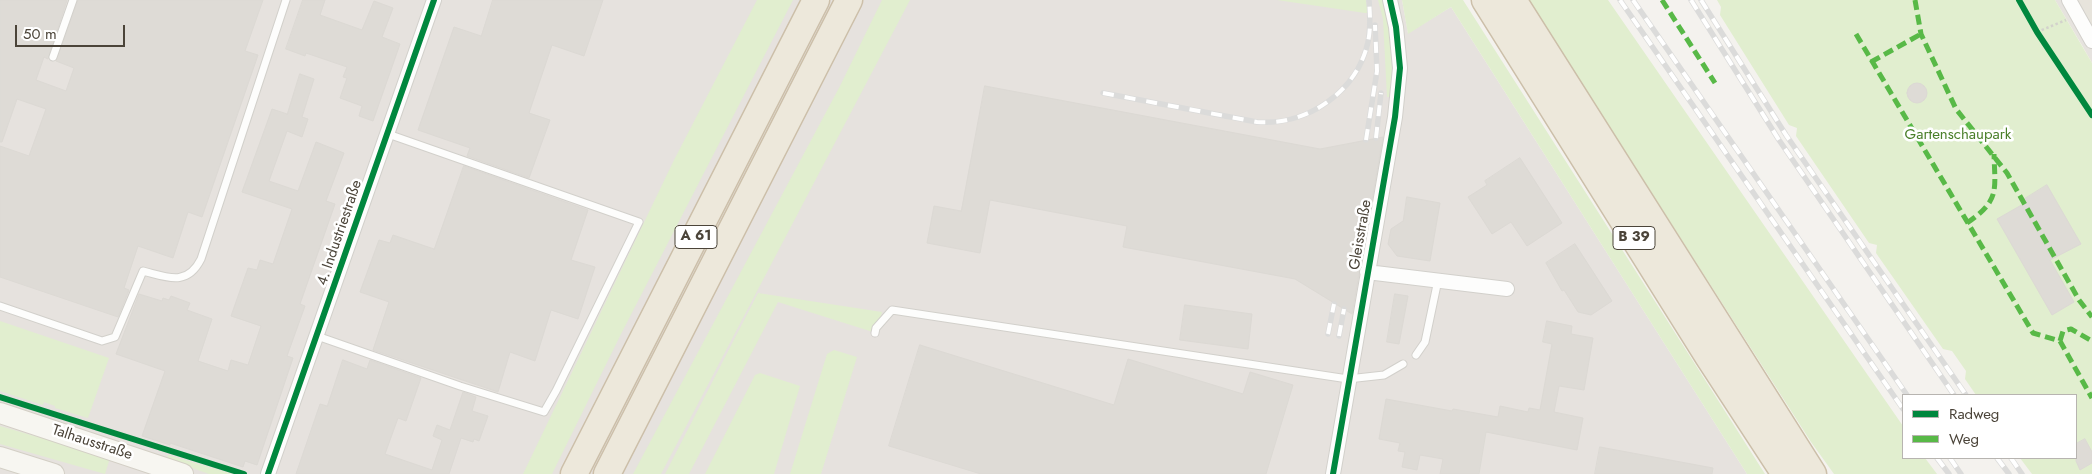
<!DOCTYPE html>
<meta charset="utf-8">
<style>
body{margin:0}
#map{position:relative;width:2092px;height:474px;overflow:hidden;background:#f4f2ee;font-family:Jost,sans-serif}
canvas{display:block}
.legend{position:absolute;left:1902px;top:394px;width:175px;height:65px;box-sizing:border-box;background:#fff;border:1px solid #b7b4b0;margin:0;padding:6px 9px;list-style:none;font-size:15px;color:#4b4439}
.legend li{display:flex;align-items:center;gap:10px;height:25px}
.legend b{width:25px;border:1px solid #b7b4b0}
.scale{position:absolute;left:15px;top:25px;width:110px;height:22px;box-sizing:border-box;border:2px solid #4b4439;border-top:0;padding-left:6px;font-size:15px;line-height:18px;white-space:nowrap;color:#4b4439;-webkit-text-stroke:4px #fff;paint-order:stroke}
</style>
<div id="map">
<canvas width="2092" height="474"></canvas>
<ul class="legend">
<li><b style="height:6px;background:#00873e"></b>Radweg</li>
<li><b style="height:6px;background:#58b947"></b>Weg</li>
</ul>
<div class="scale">50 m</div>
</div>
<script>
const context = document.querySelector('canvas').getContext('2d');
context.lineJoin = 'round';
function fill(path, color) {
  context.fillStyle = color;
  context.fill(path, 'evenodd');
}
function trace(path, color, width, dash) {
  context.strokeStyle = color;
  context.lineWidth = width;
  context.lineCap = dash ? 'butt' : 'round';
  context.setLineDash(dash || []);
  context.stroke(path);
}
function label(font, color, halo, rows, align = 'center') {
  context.font = font + ' Jost,sans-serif';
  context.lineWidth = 5;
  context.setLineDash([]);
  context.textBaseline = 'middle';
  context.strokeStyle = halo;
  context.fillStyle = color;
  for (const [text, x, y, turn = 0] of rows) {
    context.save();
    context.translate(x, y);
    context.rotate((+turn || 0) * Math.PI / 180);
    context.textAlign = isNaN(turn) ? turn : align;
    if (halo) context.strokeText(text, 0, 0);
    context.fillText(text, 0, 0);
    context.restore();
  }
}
fill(new Path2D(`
 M 2055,0 L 2092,0 L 2092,63 L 2083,47 Z`), '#e7e4dc');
fill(new Path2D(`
 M 0,0 L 1402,0 L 1408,33 L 1451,7 L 1747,474 L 0,474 Z`), '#e6e2de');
fill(new Path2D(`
 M 757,0 L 793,0 L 621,334 L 552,474 L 523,474 L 674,160 Z
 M 882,0 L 910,0 L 661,474 L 633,474 L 840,86 Z
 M 1277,0 L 1366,0 L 1368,13 L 1365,13 Z
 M 1378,0 L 1384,0 C 1391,32 1393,64 1392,97 L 1387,97 L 1383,19 Z
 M 1402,0 L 1463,0 L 1765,474 L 1747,474 L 1451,7 L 1408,34 Z
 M 1525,0 L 1608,0 L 1903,426 L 1903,458 L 1925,458 L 1937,474 L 1834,474 L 1811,442 L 1571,67 Z
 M 1717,0 L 2055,0 L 2092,63 L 2092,474 L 2032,474 L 2020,458 L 2076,458 L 2076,395 L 1976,395 L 1965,379 L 1966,371 L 1952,351 L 1943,349 L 1876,253 L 1877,245 L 1869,243 L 1796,136 L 1797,128 L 1789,125 L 1720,15 L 1721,7 Z
 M 758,293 L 882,312 L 876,333 L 778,302 L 689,474 L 665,474 Z
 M 0,321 L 109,358 L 88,418 L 55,408 L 55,406 L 44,402 L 43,405 L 0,391 Z
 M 834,350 L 857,357 L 821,474 L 790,474 L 827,354 Z
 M 760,373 L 800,386 L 774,474 L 705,474 L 755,375 Z
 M 0,426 L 110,458 L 105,474 L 0,444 Z
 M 168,455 L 233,474 L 209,474 L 167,459 Z`), '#e1eecf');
fill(new Path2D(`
 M 2056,0 L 2068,0 L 2092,41 L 2092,61 Z`), '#e6e3df');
const building = new Path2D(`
 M 0,0 L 67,0 L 48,59 L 44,57 L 36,80 L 66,91 L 74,68 L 56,61 L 78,0 L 263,0 L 245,51 L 258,55 L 202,217 L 188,212 L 173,258 L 138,246 L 124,288 L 129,290 L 118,317 L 0,277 L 0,146 L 29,156 L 46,109 L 17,99 L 2,142 L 0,142 Z
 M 303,0 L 325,0 L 320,15 L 362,30 L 374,1 L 393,8 L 382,37 L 400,44 L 373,121 L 359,116 L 362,106 L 340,98 L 347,78 L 343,77 L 347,67 L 306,53 L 305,56 L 286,49 Z
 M 493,0 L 603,0 L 584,56 L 552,45 L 529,113 L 550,120 L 529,178 L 467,156 L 470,148 L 418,130 L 454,27 L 481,36 Z
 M 300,74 L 314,79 L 302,117 L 308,119 L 302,137 L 287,131 L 269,181 L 298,191 L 316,142 L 344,153 L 326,201 L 335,204 L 300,304 L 305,306 L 287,356 L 293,358 L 257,465 L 245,461 L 243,467 L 170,443 L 170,445 L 142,436 L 165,371 L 116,354 L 139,294 L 162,301 L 163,298 L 169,300 L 171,296 L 190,303 L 187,310 L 212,319 L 198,361 L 228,371 L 231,360 L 248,365 L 261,326 L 231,316 L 248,268 L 257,270 L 260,260 L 273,264 L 292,209 L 242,192 L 272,109 L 287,114 Z
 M1907 93a10 10 0 1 1 20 0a10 10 0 1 1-20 0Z
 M 985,86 L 1320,149 L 1383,137 L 1352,314 L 1295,279 L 1123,247 L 1127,226 L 990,200 L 980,253 L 927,243 L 934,206 L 961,211 Z
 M 1520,158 L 1562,223 L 1527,246 L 1511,222 L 1492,234 L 1468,197 L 1487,185 L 1485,181 Z
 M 464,166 L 588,210 L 571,260 L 595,267 L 578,319 L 551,310 L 535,361 L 510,352 L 498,392 L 373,350 L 389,302 L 360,292 L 379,240 L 390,243 L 393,235 L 434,249 Z
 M 2047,185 L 2081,244 L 2050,260 L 2074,302 L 2052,315 L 1997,219 L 2025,203 L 2023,200 Z
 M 1407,197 L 1440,203 L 1430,261 L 1397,256 L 1388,244 L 1391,229 L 1403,221 Z
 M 1575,244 L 1612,301 L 1591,315 L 1578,312 L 1564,290 L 1562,291 L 1546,263 Z
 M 1395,294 L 1408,296 L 1399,344 L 1387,342 Z
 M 1185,305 L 1252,314 L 1248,349 L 1180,340 Z
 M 1547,321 L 1572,326 L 1571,334 L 1593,338 L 1584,390 L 1559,386 L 1554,412 L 1583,418 L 1577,450 L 1486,432 L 1479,474 L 1440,474 L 1443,459 L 1420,455 L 1417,470 L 1402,467 L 1405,452 L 1398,451 L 1400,443 L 1379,439 L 1386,399 L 1452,411 L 1453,409 L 1498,417 L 1500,406 L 1528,412 L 1529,408 L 1540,410 L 1552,344 L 1543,342 Z
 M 920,345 L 1114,405 L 1128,359 L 1243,394 L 1250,372 L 1293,385 L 1266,474 L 981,474 L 889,446 Z
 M 343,360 L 367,369 L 370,360 L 421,378 L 406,421 L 398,418 L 385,454 L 432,470 L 442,440 L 433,436 L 437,425 L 450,430 L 463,392 L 476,397 L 472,411 L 488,416 L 479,441 L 474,439 L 473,442 L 461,438 L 449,474 L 296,474 L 320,404 L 327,406 Z
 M 2085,439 L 2092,452 L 2092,463 L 2080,470 L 2076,461 L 2076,444 Z
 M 1600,447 L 1713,468 L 1712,474 L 1595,474 Z`);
fill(building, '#dedbd6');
trace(building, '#dcd9d4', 1);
const lane = new Path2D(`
 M 53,57 L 73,0
 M 0,306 L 102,341 L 115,337 L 143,271 C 167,277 187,287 201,259 L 286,0
 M 875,333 L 876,328 L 892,310 L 1348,379 L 1384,375 L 1403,364
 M 317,336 L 460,386 L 544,412 L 556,391 L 639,222 L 388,134
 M 1416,355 L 1425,342 L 1438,280`);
const street = new Path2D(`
 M 2069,0 L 2092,41
 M 1367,272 L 1507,289
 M 268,474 L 434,0
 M 1333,474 L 1395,117 L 1400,68 L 1396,27 L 1390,0`);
const secondary = new Path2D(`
 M 0,413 L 183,474
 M 0,457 L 54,474`);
const highway = new Path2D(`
 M 1485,0 L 1708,356 L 1785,474
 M 1513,0 L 1813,474
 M 574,474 L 816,0
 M 607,474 L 849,0`);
trace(lane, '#d2d0cb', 9);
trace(street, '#d2d0cb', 16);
trace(secondary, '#d3cfc5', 22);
trace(highway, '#ccbfa9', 29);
trace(new Path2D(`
 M 2037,32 L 2066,20`), '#d3d2cc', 2.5, [2.5, 2.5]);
trace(lane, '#fdfdfc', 7);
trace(street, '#fdfdfc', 14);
trace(secondary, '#f7f6f1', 20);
trace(highway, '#ede8db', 26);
const rail = new Path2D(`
 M 1620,0 L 1903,409
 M 1633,0 L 1907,395
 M 1691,0 L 1779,140 L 1954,395
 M 1701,0 L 1786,135 L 1966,395
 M 1103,93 L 1257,122 C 1307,126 1357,92 1368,42 C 1371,28 1370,14 1369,0
 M 1376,138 L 1381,93
 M 1366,140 L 1377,71 L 1375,25
 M 1328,334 L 1334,304
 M 1339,336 L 1344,309
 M 1937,458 L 1949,474
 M 1950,458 L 1961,474
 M 1997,458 L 2009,474
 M 2011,458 L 2022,474`);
trace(rail, '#dbdbda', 5.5);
trace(rail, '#fff', 4, [11]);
trace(new Path2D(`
 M 1662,0 L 1715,83
 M 1915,0 L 1921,34 L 1956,109 L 2007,173 L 2079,300 L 2092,317
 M 1856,34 L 2033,333 L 2060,341 L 2092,398
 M 1871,62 L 1921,34
 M 1967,223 C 2000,200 1995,191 1994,154
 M 2060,341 L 2063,331 L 2071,329 L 2092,341`), '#58b947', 5, [10, 5]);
trace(new Path2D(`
 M 2019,0 L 2037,32 L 2092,115
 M 0,397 L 244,474
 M 268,474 L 434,0
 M 1333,474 L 1395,117 L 1400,68 L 1396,27 L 1390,0`), '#00873e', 6);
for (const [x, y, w] of [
 [696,237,42],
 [1634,238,42]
]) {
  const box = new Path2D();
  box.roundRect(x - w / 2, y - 11.5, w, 23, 4);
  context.fillStyle = '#fff';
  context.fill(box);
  trace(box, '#4b4439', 1);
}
label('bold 14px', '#4b4439', null, [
 ["A 61",696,237],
 ["B 39",1634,238]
]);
label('15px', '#4a7f2a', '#fff', [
 ["Gartenschaupark",1958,135]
]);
label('15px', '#4b4439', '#fff', [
 ["4. Industriestraße",340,233,-71],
 ["Gleisstraße",1361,235,-80],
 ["Talhausstraße",92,443,18]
]);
</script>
